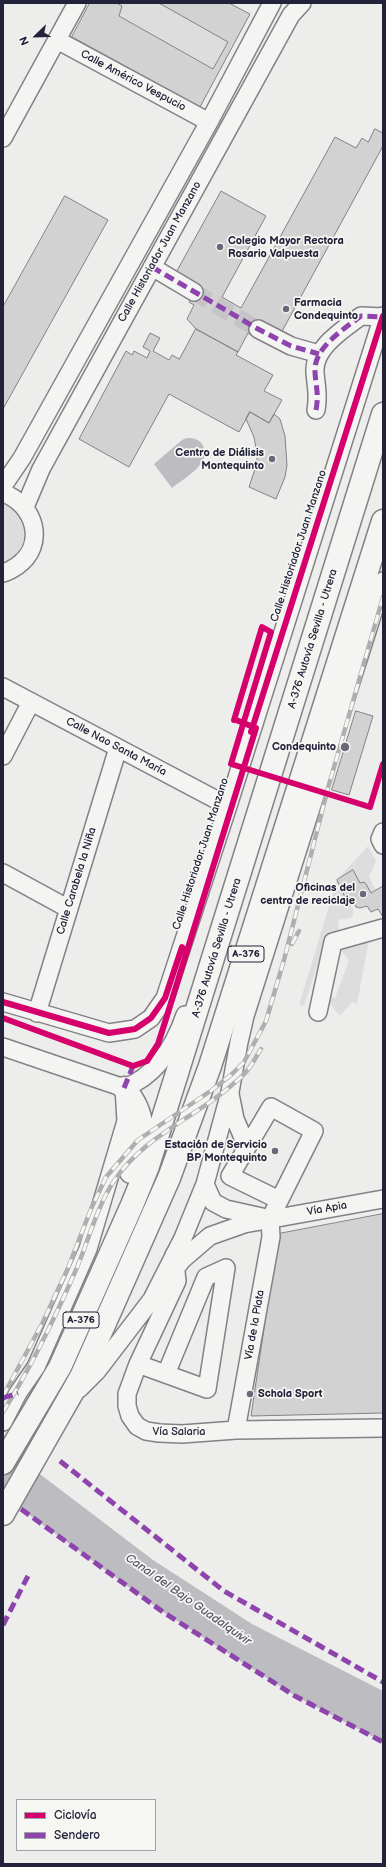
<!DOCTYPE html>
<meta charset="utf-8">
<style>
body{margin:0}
#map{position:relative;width:386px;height:1867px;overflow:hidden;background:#ededec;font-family:"Balsamiq Sans",sans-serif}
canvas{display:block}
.frame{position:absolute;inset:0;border:4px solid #22223b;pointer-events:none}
.legend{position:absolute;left:16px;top:1799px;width:140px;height:52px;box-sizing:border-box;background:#f6f6f2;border:1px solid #a1a1a9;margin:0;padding:5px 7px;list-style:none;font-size:12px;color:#22223b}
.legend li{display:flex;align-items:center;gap:8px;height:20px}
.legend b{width:20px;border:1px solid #a1a1a9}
.north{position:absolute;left:16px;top:16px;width:40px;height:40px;-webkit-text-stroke:3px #f6f6f2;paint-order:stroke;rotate:247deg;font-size:11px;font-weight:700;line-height:16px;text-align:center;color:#22223b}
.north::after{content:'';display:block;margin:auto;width:14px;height:18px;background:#22223b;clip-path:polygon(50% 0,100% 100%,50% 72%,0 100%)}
</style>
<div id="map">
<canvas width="386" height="1867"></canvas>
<div class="frame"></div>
<ul class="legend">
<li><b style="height:5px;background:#d6006c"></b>Ciclovía</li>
<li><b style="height:5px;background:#8e44ad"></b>Sendero</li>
</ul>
<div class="north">N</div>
</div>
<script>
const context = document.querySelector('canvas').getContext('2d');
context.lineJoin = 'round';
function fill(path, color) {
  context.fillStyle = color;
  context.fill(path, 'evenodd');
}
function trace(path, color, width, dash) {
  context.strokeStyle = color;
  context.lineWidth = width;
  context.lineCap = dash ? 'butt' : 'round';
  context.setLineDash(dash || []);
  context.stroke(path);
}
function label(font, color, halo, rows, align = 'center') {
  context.font = font + ' "Balsamiq Sans",sans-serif';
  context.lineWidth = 3.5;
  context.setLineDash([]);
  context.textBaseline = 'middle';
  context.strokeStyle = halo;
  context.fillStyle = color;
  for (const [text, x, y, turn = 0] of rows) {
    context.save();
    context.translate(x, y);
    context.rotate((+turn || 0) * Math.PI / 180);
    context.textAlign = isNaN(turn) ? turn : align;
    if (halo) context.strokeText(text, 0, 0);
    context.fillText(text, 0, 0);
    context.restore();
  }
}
fill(new Path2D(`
 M 117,3 L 159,3 L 228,42 L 213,69 L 119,16 L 121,6 Z
 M 3,503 C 29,516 33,551 3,562 Z
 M 368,846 L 376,861 L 369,877 L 376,890 L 371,893 L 364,882 L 360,883 L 344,896 L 353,909 L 353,915 L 351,918 L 338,920 L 339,929 L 326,939 L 304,1006 L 299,1005 L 337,880 Z
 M 369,940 L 357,1004 L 352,1002 L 340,1016 L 325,998 L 326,995 L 335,998 L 349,960 L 340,950 L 340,945 Z`), '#ddd');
fill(new Path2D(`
 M 187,438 C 194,438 200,439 203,446 C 212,464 184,478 172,488 L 154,464 L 182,440 Z
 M 3,1446 L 153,1560 L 252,1624 L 383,1691 L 383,1742 L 295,1696 L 163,1612 L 21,1509 L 3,1495 Z`), '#bcbcc1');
const building = new Path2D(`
 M 90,3 L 117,3 L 122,6 L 119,16 L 213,69 L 228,42 L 159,3 L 229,3 L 250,14 L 200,107 L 72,37 Z
 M 375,129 L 383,133 L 383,146 L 280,335 L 261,324 L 254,337 L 248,333 L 238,352 L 196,329 L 187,319 L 194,305 L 189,302 L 196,290 L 173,278 L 221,191 L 266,216 L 222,297 L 241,308 L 335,137 L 356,148 L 362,138 L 368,142 Z
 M 65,196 L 108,220 L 3,409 L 3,307 Z
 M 196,329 L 238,352 L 236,355 L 273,375 L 264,391 L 282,400 L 269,423 L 250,412 L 239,432 L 169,394 L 129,467 L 79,439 L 126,351 L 132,355 L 134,351 L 147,358 L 150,351 L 143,347 L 150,333 L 160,338 L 153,351 L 169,360 L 172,355 L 179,359 Z
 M 250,412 L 269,423 L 274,414 L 280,419 L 285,436 L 287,465 L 285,477 L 276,499 L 249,487 L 257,463 L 257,454 L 254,437 L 246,419 Z
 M 356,711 L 373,716 L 349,795 L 332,790 Z
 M 353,870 L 360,883 L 364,882 L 366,884 L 371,893 L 383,886 L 383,917 L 378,909 L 371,912 L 367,906 L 360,908 L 356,907 L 354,903 L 349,906 L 337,880 Z
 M 383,1214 L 383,1413 L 251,1416 L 278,1234 Z`);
fill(building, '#d2d2d3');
trace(building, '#828286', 1);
trace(new Path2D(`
 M 194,292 L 258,329`), '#c4c4c9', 17, [17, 8]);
const minor = new Path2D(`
 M 57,40 L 209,122
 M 3,138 L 77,3
 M 152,267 L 194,292
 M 258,329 L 291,346 L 319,354
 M 316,410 C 319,394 316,388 315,372 C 313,348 344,329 361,316 L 383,317
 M 3,486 L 22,458 L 209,122 L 272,3
 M 3,493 C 35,504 47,545 17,566 C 12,569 8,572 3,573
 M 25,507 L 41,469 L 291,15 L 302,3
 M 3,687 L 228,806
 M 3,756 L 31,702
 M 383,832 L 380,839 L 383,845
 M 3,873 L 69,909
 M 3,1002 L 109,1033 L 135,1029 L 151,1018 L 165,998 L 228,806 L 383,316
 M 318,1012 L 333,942 L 383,928
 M 37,1013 L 118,748
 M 3,1047 L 124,1088
 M 124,1088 C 156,1076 174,1047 185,1015
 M 230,1094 L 235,1119 L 247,1147
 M 205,1184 L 213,1202 L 226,1209 L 262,1217
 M 174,1255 L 177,1281 L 138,1364 L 127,1394 L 127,1406 L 130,1416 L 137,1426 L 146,1431 L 159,1433 L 182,1434 L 236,1430 L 383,1428
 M 153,1297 L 183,1238 L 205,1184 L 230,1092 L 239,1042 L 245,1016 L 383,581
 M 138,1364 L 207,1389 L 226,1268 L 206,1277 L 166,1374
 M 79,1389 L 97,1371 L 182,1260 L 210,1236 L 244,1224 L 383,1199
 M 3,1422 L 18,1393 L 36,1367 L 88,1249 L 126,1121 L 124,1088
 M 236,1430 L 271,1237 L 270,1219 L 314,1131 L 271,1107 L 230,1176 L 279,1200`);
const major = new Path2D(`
 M 124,1088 C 150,1119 141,1137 131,1172
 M 3,1463 L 60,1367 L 132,1205 L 148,1166 L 383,414
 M 3,1514 L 81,1377 L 169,1178 L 210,1066 L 383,521`);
trace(minor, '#828286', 20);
trace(major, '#828286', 25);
trace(minor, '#f4f4f2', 17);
trace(major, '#f4f4f2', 22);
const rail = new Path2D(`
 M 292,944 L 299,931
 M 3,1396 L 43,1322 L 68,1268 L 91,1209 L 106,1177 L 138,1140 L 212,1090 L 231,1075 L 244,1062 L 266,1021 L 284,960 L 328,788 L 383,597
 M 3,1412 C 31,1367 54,1320 75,1272 C 88,1243 96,1208 114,1181 C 142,1139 189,1120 226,1090 C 234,1083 244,1076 250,1067 C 254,1061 257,1055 261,1049`);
trace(rail, '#afafb0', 4.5);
trace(rail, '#f6f6f2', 3, [9]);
trace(new Path2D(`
 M 152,267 L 258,329 L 291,346 L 319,354
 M 316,410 C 319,394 316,388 315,372 C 313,348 344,329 361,316 L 383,317
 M 124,1088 L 133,1066
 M 3,1398 L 18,1393
 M 60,1461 L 224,1591 L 383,1682
 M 21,1509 L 163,1612 L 295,1696 L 383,1742
 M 3,1625 L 29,1574`), '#8e44ad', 5, [10, 5]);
trace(new Path2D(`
 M 251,732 L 383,316
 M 3,1002 L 109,1033 L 135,1029 L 151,1018 L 165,998 L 182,947
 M 3,1018 L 133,1066 L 147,1061 L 158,1044 L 166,1019 L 256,728 L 236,720 L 234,720 L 262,627 L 271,632 L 231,764 L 370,807 L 383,764`), '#d6006c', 6);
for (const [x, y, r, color] of [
 [220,247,4,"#696979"],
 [286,309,4,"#696979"],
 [272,459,4,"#696979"],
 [345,747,5,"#696979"],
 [363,894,4,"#696979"],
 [275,1151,4,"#696979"],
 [250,1394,4,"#696979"]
]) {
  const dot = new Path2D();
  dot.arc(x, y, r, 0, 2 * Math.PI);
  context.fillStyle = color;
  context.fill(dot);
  trace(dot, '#f6f6f2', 1.5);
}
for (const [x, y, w] of [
 [246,954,36],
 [81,1320,36]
]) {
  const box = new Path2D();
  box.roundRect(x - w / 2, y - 8, w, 16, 3);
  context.fillStyle = '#f6f6f2';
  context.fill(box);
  trace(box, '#22223b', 1);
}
label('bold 10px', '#22223b', null, [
 ["A-376",246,954],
 ["A-376",81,1320]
]);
label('11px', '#22223b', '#f6f6f2', [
 ["Calle Américo Vespucio",133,81,28],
 ["Calle Historiador Juan Manzano",160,252,-61],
 ["Calle Historiador Juan Manzano",299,546,-72],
 ["A-376 Autovía Sevilla - Utrera",313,639,-73],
 ["Calle Nao Santa María",116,747,28],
 ["Calle Historiador Juan Manzano",201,854,-72],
 ["Calle Carabela la Niña",77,881,-73],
 ["A-376 Autovía Sevilla - Utrera",217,948,-73],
 ["Vía Apia",327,1209,-10],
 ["Vía de la Plata",255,1325,-80],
 ["Vía Salaria",179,1432]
]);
label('bold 11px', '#22223b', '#f6f6f2', [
 ["Colegio Mayor Rectora",228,241,"left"],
 ["Rosario Valpuesta",228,254,"left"],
 ["Farmacia",294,303,"left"],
 ["Condequinto",294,316,"left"],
 ["Centro de Diálisis",264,453],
 ["Montequinto",264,466],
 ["Condequinto",336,747],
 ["Oficinas del",355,888],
 ["centro de reciclaje",355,901],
 ["Estación de Servicio",267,1145],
 ["BP Montequinto",267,1158],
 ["Schola Sport",258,1394,"left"]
], 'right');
label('italic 12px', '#575769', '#f6f6f2', [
 ["Canal del Bajo Guadalquivir",188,1600,35]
]);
</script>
